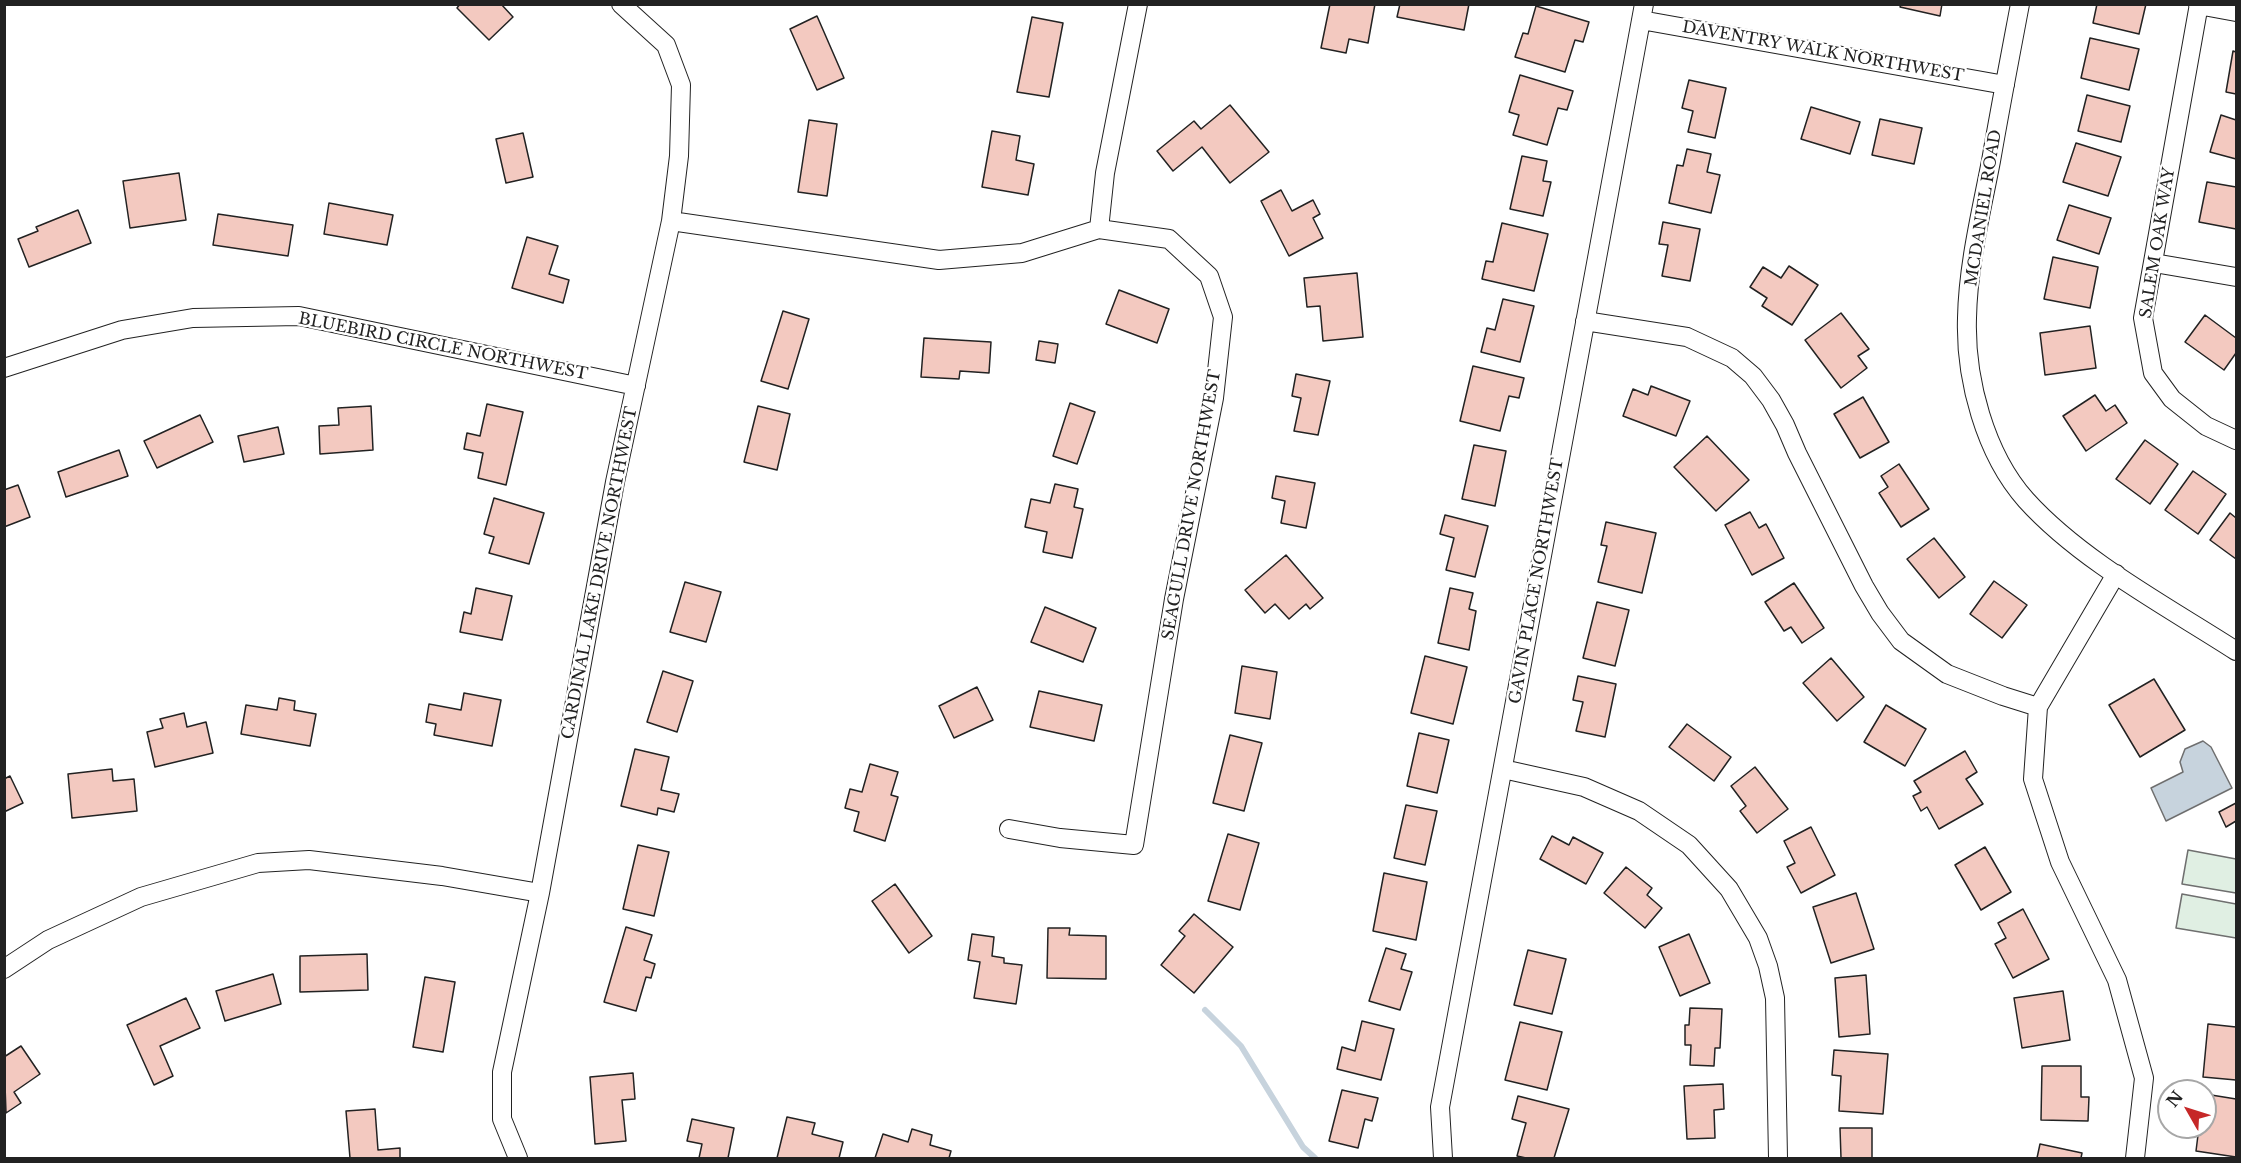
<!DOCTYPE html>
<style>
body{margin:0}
#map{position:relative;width:2241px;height:1163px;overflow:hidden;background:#fff;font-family:"Libre Baskerville",serif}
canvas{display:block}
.frame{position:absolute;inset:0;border:6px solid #222;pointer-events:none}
.north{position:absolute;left:2157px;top:1079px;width:60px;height:60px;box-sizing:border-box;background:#fff;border:2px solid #a7a7a7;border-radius:50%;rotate:309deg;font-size:16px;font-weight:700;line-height:24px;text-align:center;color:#222}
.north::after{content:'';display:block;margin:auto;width:21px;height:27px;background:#c62828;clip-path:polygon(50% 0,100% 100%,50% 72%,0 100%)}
</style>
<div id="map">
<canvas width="2241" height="1163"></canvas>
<div class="frame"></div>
<div class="north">N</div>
</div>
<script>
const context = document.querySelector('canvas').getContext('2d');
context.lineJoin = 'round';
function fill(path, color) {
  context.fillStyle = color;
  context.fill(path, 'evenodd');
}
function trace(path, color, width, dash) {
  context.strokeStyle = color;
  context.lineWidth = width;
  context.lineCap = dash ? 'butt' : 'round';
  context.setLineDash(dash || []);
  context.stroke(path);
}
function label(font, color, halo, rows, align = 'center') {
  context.font = font + ' "Libre Baskerville",serif';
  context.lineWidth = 4.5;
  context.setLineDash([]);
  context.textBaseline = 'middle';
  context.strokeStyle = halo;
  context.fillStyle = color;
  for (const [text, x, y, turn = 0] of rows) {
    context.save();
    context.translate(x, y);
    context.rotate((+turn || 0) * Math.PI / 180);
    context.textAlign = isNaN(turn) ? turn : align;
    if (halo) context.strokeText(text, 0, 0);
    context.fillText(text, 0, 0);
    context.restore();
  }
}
const green = new Path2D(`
 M 2188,850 L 2236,859 L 2236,893 L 2182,884 Z
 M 2182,894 L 2236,904 L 2236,938 L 2176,928 Z`);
fill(green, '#e0efe3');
trace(green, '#6f6f6f', 1.5);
const water = new Path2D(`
 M 2203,741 L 2211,747 L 2232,788 L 2166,821 L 2151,788 L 2183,772 L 2180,762 L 2185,749 Z`);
fill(water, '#c7d3dd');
trace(water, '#6f6f6f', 1.5);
trace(new Path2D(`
 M 1205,1010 L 1241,1046 L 1303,1147 L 1315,1158`), '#c7d3dd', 6);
const building = new Path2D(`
 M 460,4 L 501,4 L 513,17 L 489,40 L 457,8 Z
 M 1330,4 L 1375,4 L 1368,43 L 1349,39 L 1346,53 L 1321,48 Z
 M 1400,4 L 1469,4 L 1464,30 L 1397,17 Z
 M 1901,4 L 1942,4 L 1940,16 L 1900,7 Z
 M 2097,4 L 2146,4 L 2139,34 L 2093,23 Z
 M 1536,6 L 1589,22 L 1583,42 L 1575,40 L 1565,72 L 1515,57 L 1523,33 L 1528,34 Z
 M 817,16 L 844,78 L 817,90 L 790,29 Z
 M 1032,17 L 1063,23 L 1049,97 L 1017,92 Z
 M 2090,38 L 2139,49 L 2129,90 L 2081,78 Z
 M 2233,51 L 2236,52 L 2236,94 L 2226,92 Z
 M 1520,75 L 1573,91 L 1567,110 L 1558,108 L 1547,145 L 1513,135 L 1519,115 L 1509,112 Z
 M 1689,80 L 1726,88 L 1715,138 L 1688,132 L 1693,111 L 1682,108 Z
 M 2087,95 L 2130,106 L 2121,142 L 2078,131 Z
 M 1230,105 L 1269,152 L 1230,183 L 1202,147 L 1173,171 L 1157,151 L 1194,121 L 1201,129 Z
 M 1811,107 L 1860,122 L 1850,154 L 1801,139 Z
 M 2221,115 L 2236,120 L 2236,159 L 2210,152 Z
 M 1880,119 L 1922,128 L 1914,164 L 1872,155 Z
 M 809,120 L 837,124 L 827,196 L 798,192 Z
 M 992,131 L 1020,136 L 1016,160 L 1034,164 L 1028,195 L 982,187 Z
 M 523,133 L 533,177 L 506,183 L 496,139 Z
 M 2076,143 L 2121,157 L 2108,196 L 2063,182 Z
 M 1687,149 L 1711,154 L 1707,172 L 1720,175 L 1711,213 L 1669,203 L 1677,165 L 1683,166 Z
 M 1522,156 L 1547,161 L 1543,181 L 1551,182 L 1543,216 L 1510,209 Z
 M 179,173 L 186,220 L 130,228 L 123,181 Z
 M 2207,182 L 2236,187 L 2236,229 L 2199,222 Z
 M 1281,190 L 1292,211 L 1313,200 L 1320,214 L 1313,218 L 1323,238 L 1289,256 L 1261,201 Z
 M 329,203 L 393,215 L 387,245 L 324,234 Z
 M 2069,205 L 2111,218 L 2099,254 L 2057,240 Z
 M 78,210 L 91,243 L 29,267 L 18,239 L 38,231 L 36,227 Z
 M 218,214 L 293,225 L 288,256 L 213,245 Z
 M 1663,222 L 1700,229 L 1690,281 L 1662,276 L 1668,245 L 1659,244 Z
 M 1502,223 L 1548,234 L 1534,291 L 1482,279 L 1486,261 L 1493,262 Z
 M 527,237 L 558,246 L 549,274 L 569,280 L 563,303 L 512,288 Z
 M 2053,257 L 2098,267 L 2090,308 L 2044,299 Z
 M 1789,266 L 1818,285 L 1792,325 L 1762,306 L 1767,298 L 1750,287 L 1763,267 L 1781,278 Z
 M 1357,273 L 1363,337 L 1323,341 L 1320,306 L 1307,307 L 1304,278 Z
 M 1119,290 L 1169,309 L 1157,343 L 1106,324 Z
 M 1503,299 L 1534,306 L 1520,362 L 1481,352 L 1487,328 L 1495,330 Z
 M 783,311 L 809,319 L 788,389 L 761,381 Z
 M 1841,313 L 1869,349 L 1858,356 L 1867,368 L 1841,388 L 1805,340 Z
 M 2205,315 L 2236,338 L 2236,353 L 2224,370 L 2185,342 Z
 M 2090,326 L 2096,368 L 2045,375 L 2040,333 Z
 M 924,338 L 991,342 L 989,373 L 960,371 L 959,379 L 921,377 Z
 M 1039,341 L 1058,344 L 1055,363 L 1036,360 Z
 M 1473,366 L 1524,378 L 1519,398 L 1509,396 L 1500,431 L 1460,421 Z
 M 1296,374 L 1330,381 L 1318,435 L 1294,431 L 1301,398 L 1292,396 Z
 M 1651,386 L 1690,401 L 1676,436 L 1623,416 L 1633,389 L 1648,395 Z
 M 2095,395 L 2106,411 L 2115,405 L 2127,423 L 2086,451 L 2063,416 Z
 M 1863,397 L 1889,442 L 1860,458 L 1834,414 Z
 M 1070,403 L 1095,412 L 1077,464 L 1053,456 Z
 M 487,404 L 523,412 L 506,485 L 478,478 L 483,453 L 464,449 L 467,433 L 480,436 Z
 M 371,406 L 373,450 L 320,454 L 319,426 L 339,425 L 338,408 Z
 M 758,406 L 790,414 L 777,470 L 744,462 Z
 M 200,415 L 213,442 L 157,468 L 144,441 Z
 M 278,427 L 284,454 L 244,462 L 238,436 Z
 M 1707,436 L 1749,480 L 1716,511 L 1674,467 Z
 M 2145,440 L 2178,464 L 2150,504 L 2116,479 Z
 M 1474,445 L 1506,451 L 1495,506 L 1462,499 Z
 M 119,450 L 128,476 L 66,497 L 58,472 Z
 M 1899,464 L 1929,509 L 1901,527 L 1879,493 L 1888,487 L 1881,476 Z
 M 2193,471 L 2226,494 L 2198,534 L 2165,510 Z
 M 1276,476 L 1315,483 L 1306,528 L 1281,523 L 1285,501 L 1272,498 Z
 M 1055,484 L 1078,489 L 1074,507 L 1083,509 L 1072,558 L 1043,552 L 1047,532 L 1025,527 L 1031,499 L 1050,503 Z
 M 18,485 L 30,517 L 4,527 L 4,490 Z
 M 494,498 L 544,513 L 529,564 L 489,553 L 494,537 L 484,534 Z
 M 1750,512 L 1759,528 L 1766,524 L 1784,558 L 1752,575 L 1725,525 Z
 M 2230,513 L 2236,518 L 2236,559 L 2210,540 Z
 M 1445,515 L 1488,526 L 1475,577 L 1446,570 L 1454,538 L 1440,534 Z
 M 1606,522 L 1656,533 L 1642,593 L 1598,582 L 1607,546 L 1601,545 Z
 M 1934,538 L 1965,577 L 1939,598 L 1907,559 Z
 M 1286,555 L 1323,598 L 1310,609 L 1306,604 L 1289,619 L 1275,604 L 1265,613 L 1245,590 Z
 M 1994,581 L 2027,605 L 2002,638 L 1970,614 Z
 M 685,582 L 721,592 L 706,642 L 670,632 Z
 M 1794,583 L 1824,628 L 1802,643 L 1791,627 L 1784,631 L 1765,602 Z
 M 476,588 L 512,596 L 502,640 L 460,632 L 464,612 L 471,614 Z
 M 1450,588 L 1473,593 L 1469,609 L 1476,611 L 1469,650 L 1438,643 Z
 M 1597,602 L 1629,610 L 1615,666 L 1583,658 Z
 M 1045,607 L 1096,628 L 1083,662 L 1031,642 Z
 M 1425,656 L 1467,667 L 1453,724 L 1411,713 Z
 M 1831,658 L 1864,697 L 1837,721 L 1803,683 Z
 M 1242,666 L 1277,672 L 1270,719 L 1235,713 Z
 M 663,671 L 693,681 L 677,732 L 647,722 Z
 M 1578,676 L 1616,684 L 1605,737 L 1576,731 L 1583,702 L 1573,700 Z
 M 2154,679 L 2185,730 L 2140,757 L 2109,705 Z
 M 977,687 L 993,720 L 954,738 L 939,706 Z
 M 1039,691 L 1102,705 L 1094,741 L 1030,727 Z
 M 464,693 L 501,700 L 492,746 L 434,735 L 436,724 L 426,722 L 429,704 L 461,710 Z
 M 279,698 L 295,701 L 294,710 L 316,714 L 310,746 L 241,734 L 246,705 L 277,710 Z
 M 1886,705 L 1926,729 L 1905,766 L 1864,742 Z
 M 184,713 L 187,727 L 206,722 L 213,753 L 155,767 L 147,732 L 163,728 L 160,719 Z
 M 1687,724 L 1731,757 L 1714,781 L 1669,747 Z
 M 1419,733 L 1449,740 L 1437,793 L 1407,786 Z
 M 1230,735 L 1262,743 L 1244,811 L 1213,803 Z
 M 635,749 L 669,757 L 661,790 L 679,794 L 674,812 L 658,808 L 657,815 L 621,806 Z
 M 1965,751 L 1977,772 L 1966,779 L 1983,804 L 1939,829 L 1927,807 L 1921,811 L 1913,796 L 1921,792 L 1914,781 Z
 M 870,764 L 898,772 L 891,795 L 898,797 L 885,841 L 854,831 L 859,812 L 845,808 L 850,789 L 862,792 Z
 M 1755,767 L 1788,809 L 1757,833 L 1740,811 L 1746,806 L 1731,786 Z
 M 112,769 L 113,781 L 134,779 L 137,811 L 72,818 L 68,774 Z
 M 10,776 L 23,803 L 4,812 L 4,779 Z
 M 2236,803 L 2236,821 L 2226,827 L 2219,812 Z
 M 1406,805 L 1437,811 L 1425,865 L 1394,858 Z
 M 1811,827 L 1835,875 L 1801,893 L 1787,867 L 1795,863 L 1784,841 Z
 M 1228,834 L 1259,843 L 1240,910 L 1208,901 Z
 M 1552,836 L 1569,845 L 1573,837 L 1603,853 L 1586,884 L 1540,859 Z
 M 638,845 L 669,852 L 654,916 L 623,909 Z
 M 1985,847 L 2011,892 L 1981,910 L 1955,865 Z
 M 1626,867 L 1652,888 L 1647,895 L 1662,908 L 1645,928 L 1604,893 Z
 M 1384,873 L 1427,882 L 1416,940 L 1373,931 Z
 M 895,884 L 932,936 L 909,953 L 872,901 Z
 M 1856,893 L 1874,949 L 1831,963 L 1813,907 Z
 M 2023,909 L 2049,959 L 2013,978 L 1995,944 L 2006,938 L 1998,923 Z
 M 1194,914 L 1233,947 L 1194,993 L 1161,965 L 1185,936 L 1179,931 Z
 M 626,927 L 652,935 L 644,960 L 655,964 L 651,978 L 646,977 L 636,1011 L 604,1002 Z
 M 1048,928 L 1070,928 L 1069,935 L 1106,936 L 1106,979 L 1047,978 Z
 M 972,934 L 994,937 L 992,956 L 1004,958 L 1004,963 L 1022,965 L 1016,1004 L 974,998 L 980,962 L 968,960 Z
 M 1689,934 L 1710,983 L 1680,996 L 1659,947 Z
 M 1386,948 L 1406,954 L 1401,969 L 1412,972 L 1400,1010 L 1369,1001 Z
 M 1528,950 L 1566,959 L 1552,1014 L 1514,1005 Z
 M 367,954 L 368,990 L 300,992 L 300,956 Z
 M 273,974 L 281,1004 L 225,1021 L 216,991 Z
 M 1866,975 L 1870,1034 L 1839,1037 L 1835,978 Z
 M 425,977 L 455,982 L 443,1052 L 413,1047 Z
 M 2063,991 L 2070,1040 L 2022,1048 L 2014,998 Z
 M 186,998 L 200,1028 L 160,1046 L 173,1076 L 154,1085 L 127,1025 Z
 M 1690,1008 L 1722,1009 L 1720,1048 L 1715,1048 L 1714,1066 L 1690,1065 L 1691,1045 L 1685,1045 L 1685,1025 L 1689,1025 Z
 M 1362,1021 L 1394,1029 L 1381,1080 L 1337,1069 L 1342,1047 L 1355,1051 Z
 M 1520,1022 L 1562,1032 L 1547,1090 L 1505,1080 Z
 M 2208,1024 L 2236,1027 L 2236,1080 L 2203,1077 Z
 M 21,1046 L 40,1074 L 14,1092 L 21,1103 L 6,1113 L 4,1057 Z
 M 1834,1050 L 1888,1054 L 1883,1114 L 1839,1111 L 1841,1076 L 1832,1075 Z
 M 2042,1066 L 2081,1066 L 2081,1097 L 2089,1097 L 2088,1121 L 2041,1120 Z
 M 633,1073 L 635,1099 L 622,1100 L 626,1141 L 595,1144 L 590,1077 Z
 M 1723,1084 L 1724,1109 L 1714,1110 L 1715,1138 L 1687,1139 L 1684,1086 Z
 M 1342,1090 L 1378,1098 L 1372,1121 L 1365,1119 L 1358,1148 L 1329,1141 Z
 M 2205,1094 L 2236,1099 L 2236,1157 L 2196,1151 L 2199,1127 L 2205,1127 Z
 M 1518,1096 L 1569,1109 L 1554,1158 L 1526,1158 L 1517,1156 L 1526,1123 L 1512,1119 Z
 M 375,1109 L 378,1150 L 400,1148 L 400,1158 L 350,1158 L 346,1111 Z
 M 787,1117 L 815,1123 L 812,1134 L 843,1142 L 839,1158 L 777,1158 Z
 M 692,1119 L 734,1128 L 728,1158 L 699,1158 L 702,1144 L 687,1141 Z
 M 1840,1128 L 1872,1128 L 1872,1158 L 1841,1158 Z
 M 912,1129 L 932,1135 L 930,1145 L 951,1151 L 949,1158 L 875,1158 L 883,1134 L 908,1142 Z
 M 2040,1144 L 2082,1153 L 2081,1158 L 2037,1158 Z`);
fill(building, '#f3c9c0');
trace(building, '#222', 1.5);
const street = new Path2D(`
 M 2020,4 C 2010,57 2000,109 1991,161 C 1981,213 1968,265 1967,318 C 1965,379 1985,454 2026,500 C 2081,561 2168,607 2236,651
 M 2199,4 L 2143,318 L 2153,373 L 2172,399 L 2206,426 L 2236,440
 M 2198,5 L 2236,12
 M 1641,20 L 2005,85
 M 671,221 L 939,260 L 1022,253 L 1099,229 L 1169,239 L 1209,276 L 1223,317 L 1214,398 L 1174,599 L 1134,845 L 1060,838 L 1009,829
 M 1099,229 L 1105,173 L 1138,4
 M 2154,263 L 2236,277
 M 1585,321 L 1687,337 L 1732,358 L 1753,376 L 1771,400 L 1785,425 L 1797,453 L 1864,586 L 1880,613 L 1901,641 L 1947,674 L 2003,696 L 2038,707
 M 4,368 L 122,330 L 193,318 L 299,316 L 636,386
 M 2116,574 L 2038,707 L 2033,779 L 2060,862 L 2117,980 L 2144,1078 L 2135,1158
 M 1503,769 L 1584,787 L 1639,811 L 1689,845 L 1729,889 L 1758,938 L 1768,966 L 1775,998 L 1778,1158
 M 4,969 L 48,940 L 141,897 L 258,863 L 309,860 L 442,876 L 540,893
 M 518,1158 L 502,1119 L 502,1072 L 540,893 L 615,482 L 671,221 L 679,156 L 681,85 L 666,45 L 621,4
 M 1443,1158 L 1440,1107 L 1644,4`);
trace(street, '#222', 20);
trace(street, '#fff', 18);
label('16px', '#222', '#fff', [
 ["DAVENTRY WALK NORTHWEST",1823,52,10],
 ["MCDANIEL ROAD",1984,208,-81],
 ["SALEM OAK WAY",2158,243,-81],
 ["BLUEBIRD CIRCLE NORTHWEST",443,347,11],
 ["SEAGULL DRIVE NORTHWEST",1192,505,-80],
 ["CARDINAL LAKE DRIVE NORTHWEST",600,573,-79],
 ["GAVIN PLACE NORTHWEST",1537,581,-80]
]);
</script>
